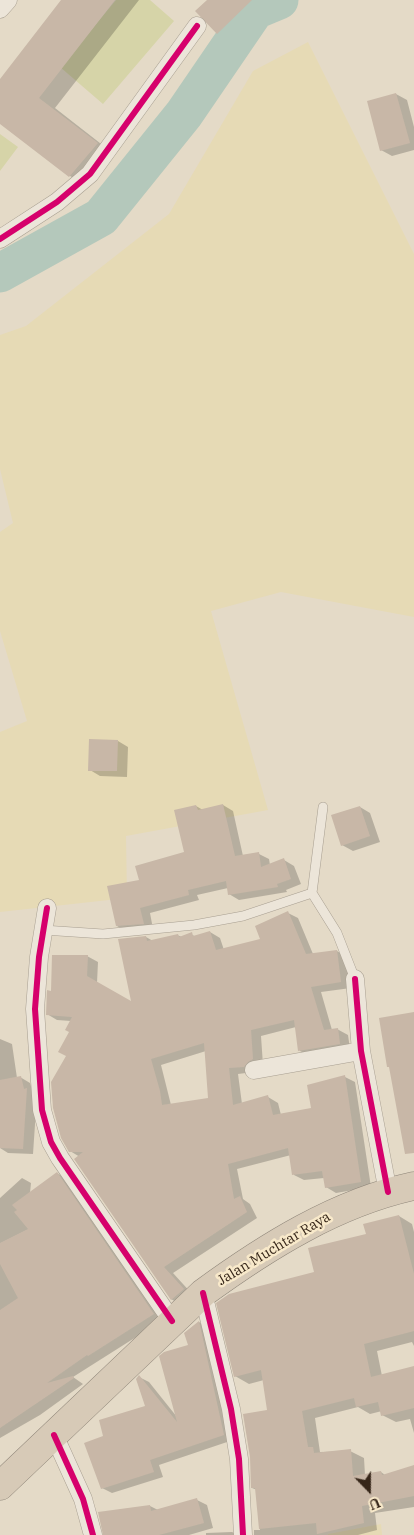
<!DOCTYPE html>
<style>
body{margin:0}
#map{position:relative;width:414px;height:1535px;overflow:hidden;background:#e4dac7;font-family:"IBM Plex Serif",serif}
canvas{display:block}
.north{position:absolute;left:344px;top:1465px;width:50px;height:50px;-webkit-text-stroke:4px #f8e9ca;paint-order:stroke;rotate:158deg;font-size:14px;font-weight:700;line-height:20px;text-align:center;color:#362619}
.north::after{content:'';display:block;margin:auto;width:18px;height:22px;background:#362619;clip-path:polygon(50% 0,100% 100%,50% 72%,0 100%)}
</style>
<div id="map">
<canvas width="414" height="1535"></canvas>
<div class="north">U</div>
</div>
<script>
const context = document.querySelector('canvas').getContext('2d');
context.lineJoin = 'round';
function fill(path, color) {
  context.fillStyle = color;
  context.fill(path, 'evenodd');
}
function trace(path, color, width, dash) {
  context.strokeStyle = color;
  context.lineWidth = width;
  context.lineCap = dash ? 'butt' : 'round';
  context.setLineDash(dash || []);
  context.stroke(path);
}
function label(font, color, halo, rows, align = 'center') {
  context.font = font + ' "IBM Plex Serif",serif';
  context.lineWidth = 5;
  context.setLineDash([]);
  context.textBaseline = 'middle';
  context.strokeStyle = halo;
  context.fillStyle = color;
  for (const [text, x, y, turn = 0] of rows) {
    context.save();
    context.translate(x, y);
    context.rotate((+turn || 0) * Math.PI / 180);
    context.textAlign = isNaN(turn) ? turn : align;
    if (halo) context.strokeText(text, 0, 0);
    context.fillText(text, 0, 0);
    context.restore();
  }
}
fill(new Path2D(`
 M 308,42 L 414,254 L 414,617 L 281,592 L 211,611 L 268,810 L 126,836 L 127,898 L 0,912 L 0,732 L 27,721 L 0,631 L 0,532 L 13,523 L 0,469 L 0,335 L 26,326 L 169,214 L 253,71 Z
 M 381,1524 L 382,1535 L 328,1535 L 328,1534 Z`), '#e6dab5');
fill(new Path2D(`
 M 116,0 L 150,0 L 174,21 L 103,104 L 60,67 Z
 M 0,134 L 18,147 L 0,171 Z`), '#d6d4a8');
fill(new Path2D(`
 M 62,0 L 139,0 L 55,108 L 114,154 L 87,186 L 70,176 L 0,123 L 0,81 Z
 M 209,0 L 274,0 L 229,39 L 218,33 Z
 M 396,94 L 407,100 L 414,127 L 414,150 L 392,156 L 381,150 L 369,102 Z
 M 118,741 L 128,747 L 127,777 L 100,776 L 90,770 Z
 M 223,805 L 233,811 L 243,856 L 259,854 L 269,859 L 270,865 L 284,860 L 294,866 L 301,884 L 286,890 L 287,892 L 239,900 L 229,894 L 228,888 L 197,895 L 199,900 L 150,913 L 153,929 L 127,932 L 117,926 L 140,881 L 185,853 L 196,806 L 203,810 Z
 M 360,807 L 370,813 L 380,842 L 353,851 L 342,845 Z
 M 288,913 L 298,918 L 313,954 L 337,951 L 347,957 L 351,988 L 321,992 L 332,1030 L 337,1029 L 348,1035 L 350,1049 L 310,1056 L 300,1051 L 296,1027 L 261,1036 L 263,1065 L 254,1072 L 238,1074 L 242,1104 L 268,1097 L 278,1103 L 281,1115 L 313,1109 L 345,1077 L 355,1082 L 371,1187 L 336,1193 L 326,1187 L 324,1178 L 304,1180 L 294,1175 L 291,1155 L 237,1169 L 243,1199 L 250,1204 L 257,1218 L 173,1273 L 193,1295 L 181,1305 L 171,1299 L 80,1157 L 70,1151 L 68,1056 L 71,1021 L 57,1020 L 47,1014 L 53,992 L 87,956 L 98,962 L 97,983 L 133,1003 L 146,937 L 153,941 L 177,935 L 182,937 L 191,934 L 196,937 L 210,932 L 220,938 L 224,950 L 262,940 ZM 206,1051 L 209,1099 L 171,1105 L 161,1065 Z
 M 0,1039 L 12,1044 L 17,1078 L 20,1077 L 30,1083 L 33,1093 L 37,1095 L 33,1154 L 8,1153 L 0,1148 Z
 M 57,1173 L 67,1179 L 163,1320 L 73,1377 L 83,1384 L 40,1415 L 0,1438 L 0,1198 L 22,1178 L 31,1183 L 30,1193 Z
 M 399,1216 L 412,1224 L 414,1232 L 414,1346 L 412,1342 L 377,1351 L 382,1376 L 414,1368 L 414,1433 L 410,1419 L 396,1422 L 382,1415 L 382,1411 L 370,1414 L 358,1407 L 315,1418 L 320,1452 L 350,1451 L 364,1458 L 365,1475 L 381,1472 L 385,1475 L 414,1477 L 414,1507 L 375,1513 L 377,1530 L 358,1535 L 254,1535 L 254,1530 L 260,1530 L 257,1490 L 252,1488 L 268,1411 L 264,1380 L 249,1384 L 235,1376 L 315,1273 L 367,1235 Z
 M 199,1322 L 208,1328 L 233,1440 L 159,1465 L 163,1477 L 112,1493 L 102,1488 L 105,1436 L 146,1407 L 139,1377 L 149,1382 L 177,1417 Z
 M 197,1500 L 207,1505 L 213,1528 L 189,1535 L 104,1535 L 150,1506 L 158,1510 Z
 M 232,1532 L 238,1535 L 206,1535 L 206,1533 Z`), '#0003');
trace(new Path2D(`
 M 0,273 L 101,217 L 184,114 L 255,10 L 279,0`), '#b4c8bb', 39);
fill(new Path2D(`
 M 61,0 L 115,0 L 39,98 L 98,143 L 69,177 L 0,124 L 0,79 Z
 M 207,0 L 252,0 L 217,34 L 195,11 Z
 M 396,93 L 410,143 L 380,151 L 367,101 Z
 M 89,739 L 118,740 L 117,771 L 88,771 Z
 M 223,804 L 235,856 L 259,852 L 261,867 L 284,858 L 291,879 L 277,884 L 278,887 L 228,895 L 226,881 L 188,890 L 189,895 L 140,908 L 144,924 L 116,926 L 107,886 L 139,880 L 135,866 L 184,852 L 174,810 L 196,805 L 198,810 Z
 M 360,806 L 370,836 L 341,846 L 331,815 Z
 M 288,911 L 306,954 L 337,950 L 341,982 L 311,987 L 324,1030 L 338,1028 L 340,1044 L 298,1051 L 294,1020 L 251,1030 L 253,1059 L 248,1062 L 244,1067 L 229,1068 L 233,1105 L 268,1095 L 273,1115 L 311,1108 L 307,1085 L 345,1075 L 361,1182 L 325,1188 L 322,1171 L 292,1175 L 288,1148 L 228,1164 L 234,1199 L 240,1196 L 247,1212 L 164,1267 L 184,1289 L 171,1300 L 74,1159 L 83,1152 L 69,1152 L 61,1138 L 53,1108 L 51,1082 L 66,1056 L 58,1052 L 69,1032 L 65,1030 L 72,1017 L 46,1015 L 47,990 L 51,991 L 52,955 L 88,955 L 87,976 L 131,1001 L 118,939 L 146,936 L 147,941 L 178,934 L 179,937 L 192,932 L 193,936 L 210,931 L 216,950 L 260,939 L 255,926 ZM 204,1043 L 208,1098 L 162,1105 L 160,1091 L 151,1059 Z
 M 414,1012 L 414,1153 L 405,1154 L 389,1067 L 387,1067 L 379,1018 Z
 M 21,1076 L 24,1089 L 27,1088 L 23,1149 L 0,1148 L 0,1080 Z
 M 57,1172 L 154,1314 L 88,1356 L 87,1355 L 47,1383 L 73,1376 L 74,1378 L 0,1428 L 0,1310 L 18,1298 L 0,1264 L 0,1243 L 28,1229 L 14,1212 L 17,1210 L 12,1205 Z
 M 399,1215 L 414,1274 L 414,1331 L 364,1344 L 371,1377 L 414,1366 L 414,1408 L 381,1416 L 378,1402 L 356,1407 L 354,1398 L 302,1411 L 308,1447 L 313,1447 L 314,1453 L 351,1449 L 353,1476 L 381,1471 L 382,1475 L 414,1465 L 414,1496 L 362,1506 L 364,1523 L 317,1534 L 316,1523 L 259,1529 L 255,1488 L 251,1488 L 250,1457 L 243,1414 L 267,1410 L 261,1370 L 234,1377 L 216,1303 L 229,1294 L 314,1272 L 308,1248 L 366,1234 L 363,1224 Z
 M 199,1321 L 224,1435 L 150,1460 L 154,1472 L 101,1489 L 84,1443 L 103,1436 L 99,1420 L 145,1406 L 136,1379 L 139,1375 L 177,1422 L 159,1356 L 164,1352 L 188,1345 L 184,1333 Z
 M 197,1498 L 204,1523 L 159,1535 L 103,1535 L 98,1512 L 150,1505 L 151,1511 Z`), '#c8b7a7');
const lane = new Path2D(`
 M 323,807 L 312,893 L 337,933 L 355,979
 M 43,930 L 103,934 L 194,925 L 243,916 L 312,893`);
const street = new Path2D(`
 M 0,9 L 8,0
 M 0,239 L 57,202 L 90,174 L 197,26
 M 47,908 L 39,957 L 35,1009 L 42,1110 L 51,1142 L 60,1158 L 172,1321
 M 355,979 L 361,1051 L 388,1192
 M 254,1070 L 361,1051
 M 203,1293 L 231,1409 L 239,1459 L 243,1535
 M 54,1435 L 83,1499 L 93,1535`);
const highway = new Path2D(`
 M 0,1486 L 203,1293 C 266,1247 336,1203 414,1186`);
trace(lane, '#a89f91', 10);
trace(street, '#a89f91', 19);
trace(highway, '#8d8478', 29);
trace(lane, '#ece5d9', 9);
trace(street, '#ece5d9', 18);
trace(highway, '#d7cab7', 28);
trace(new Path2D(`
 M 0,239 L 57,202 L 90,174 L 197,26
 M 47,908 L 39,957 L 35,1009 L 42,1110 L 51,1142 L 60,1158 L 172,1321
 M 355,979 L 361,1051 L 388,1192
 M 203,1293 L 231,1409 L 239,1459 L 243,1535
 M 54,1435 L 83,1499 L 93,1535`), '#d6006c', 6);
label('14px', '#362619', '#f8e9ca', [
 ["Jalan Muchtar Raya",274,1249,-31]
]);
</script>
